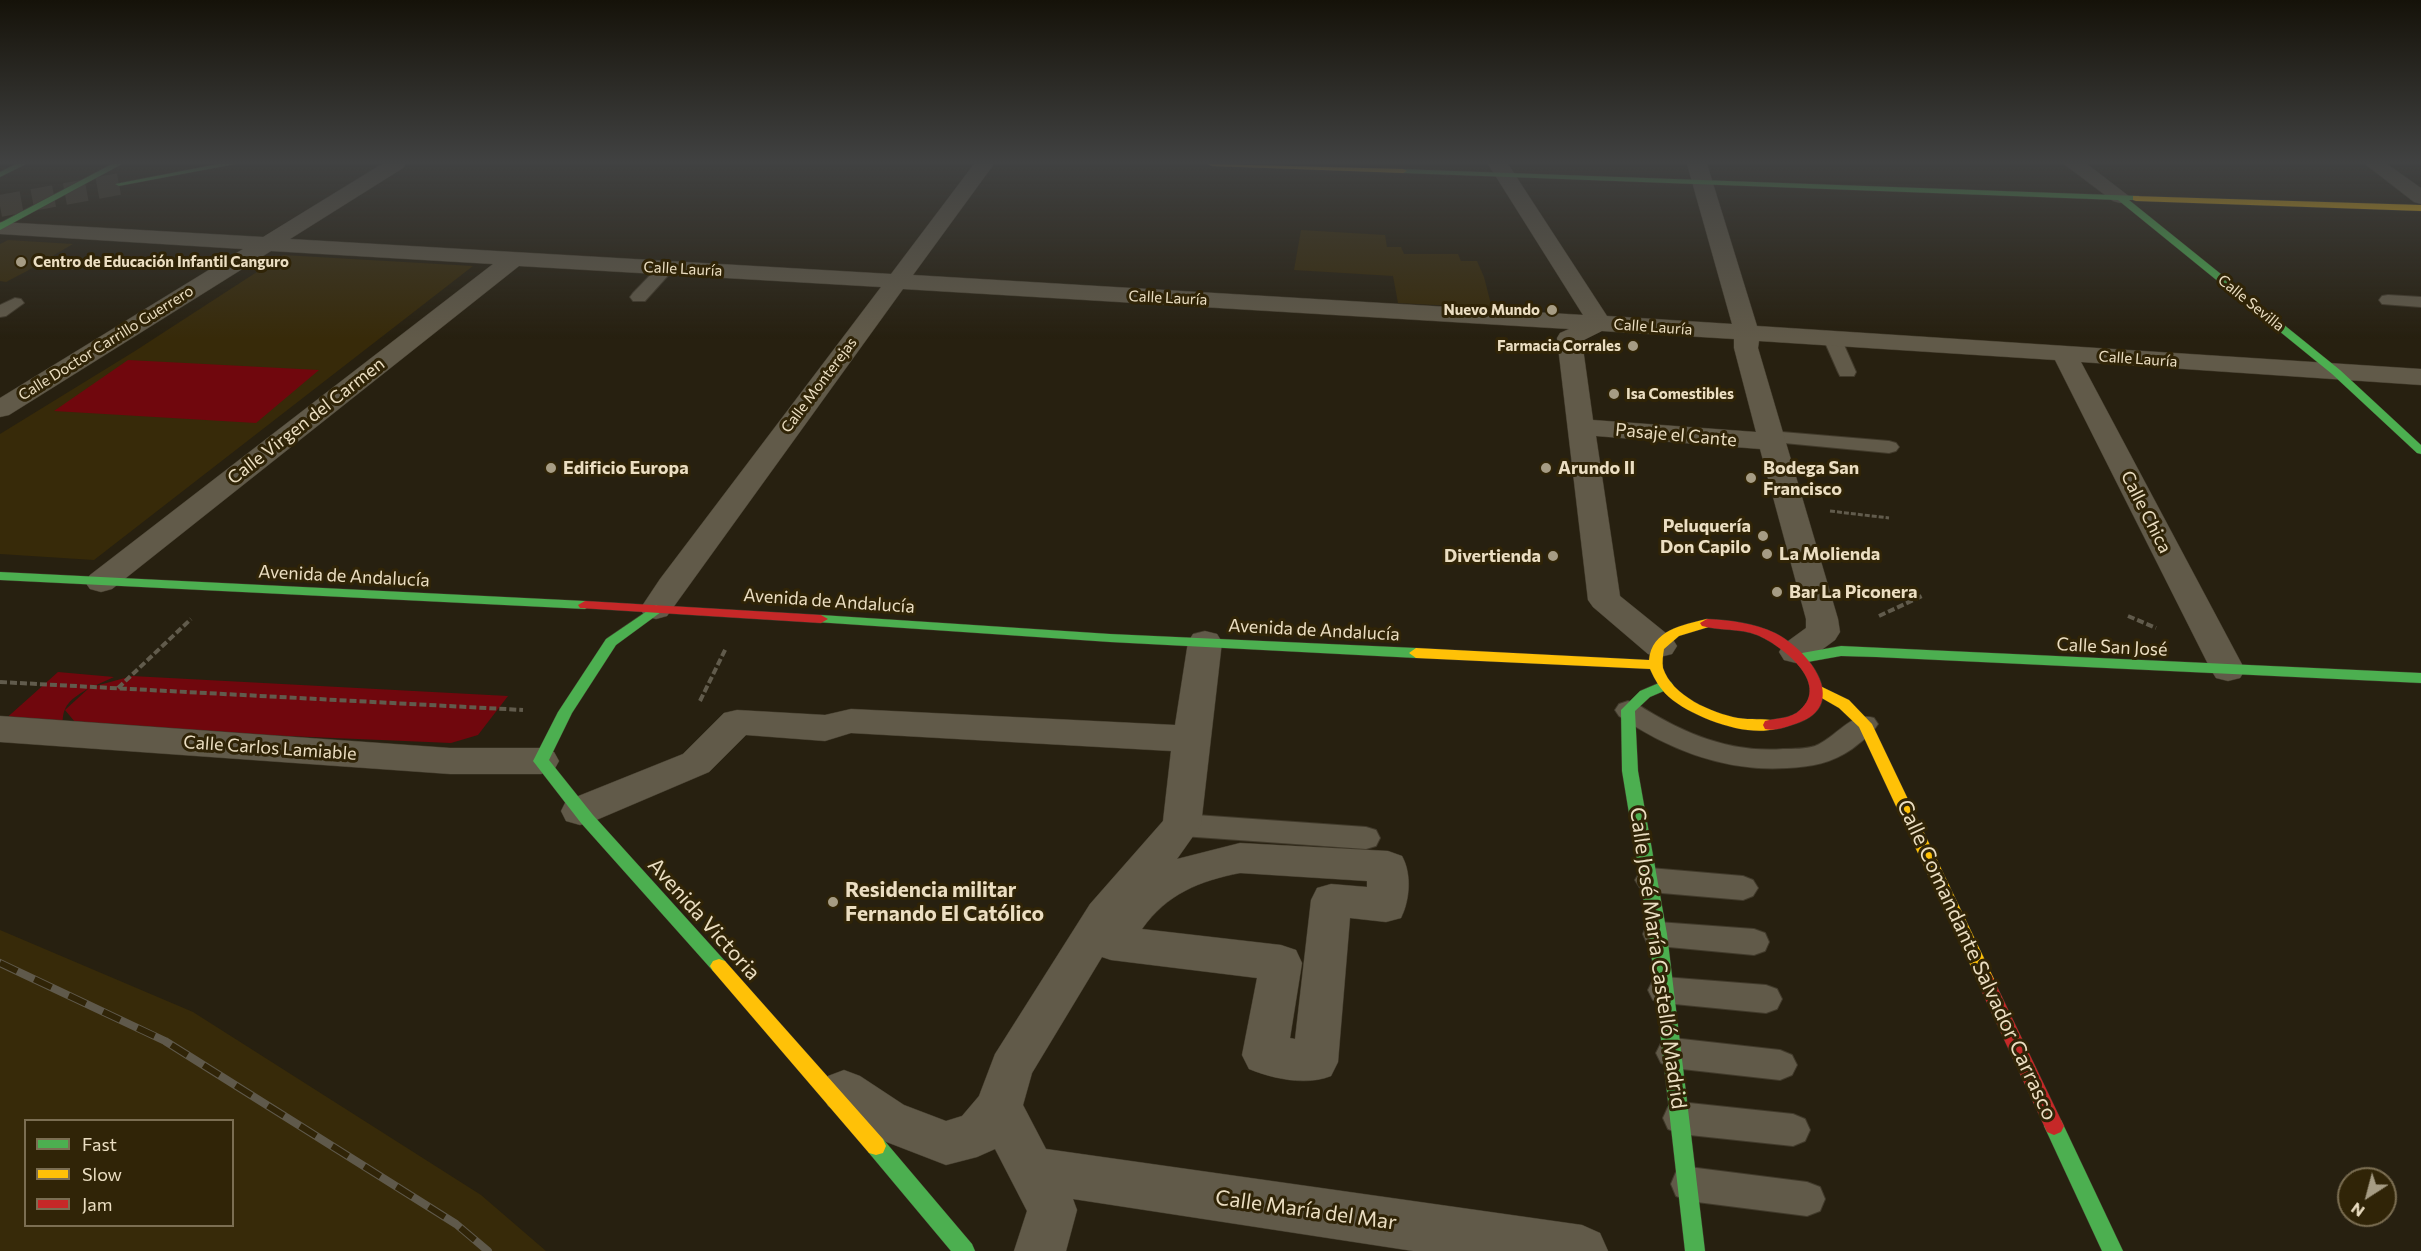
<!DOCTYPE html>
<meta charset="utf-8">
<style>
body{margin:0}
#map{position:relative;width:2421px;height:1251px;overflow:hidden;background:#272010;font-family:Commissioner,sans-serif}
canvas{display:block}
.legend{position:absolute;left:24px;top:1119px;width:210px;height:108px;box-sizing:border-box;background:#302407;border:2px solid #7b6e52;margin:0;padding:8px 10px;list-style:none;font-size:18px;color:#ebdec2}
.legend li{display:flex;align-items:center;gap:12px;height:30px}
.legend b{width:30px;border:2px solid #7b6e52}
.north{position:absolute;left:2337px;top:1167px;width:60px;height:60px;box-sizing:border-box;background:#302407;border:2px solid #7b6e52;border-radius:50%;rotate:216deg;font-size:16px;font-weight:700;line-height:24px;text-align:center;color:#ebdec2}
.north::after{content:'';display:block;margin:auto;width:21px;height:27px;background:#a69c84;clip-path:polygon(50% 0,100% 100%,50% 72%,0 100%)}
</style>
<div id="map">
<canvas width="2421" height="1251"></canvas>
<ul class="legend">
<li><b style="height:8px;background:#4caf50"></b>Fast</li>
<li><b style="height:8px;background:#ffc107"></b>Slow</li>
<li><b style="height:8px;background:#c62828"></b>Jam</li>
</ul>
<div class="north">N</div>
</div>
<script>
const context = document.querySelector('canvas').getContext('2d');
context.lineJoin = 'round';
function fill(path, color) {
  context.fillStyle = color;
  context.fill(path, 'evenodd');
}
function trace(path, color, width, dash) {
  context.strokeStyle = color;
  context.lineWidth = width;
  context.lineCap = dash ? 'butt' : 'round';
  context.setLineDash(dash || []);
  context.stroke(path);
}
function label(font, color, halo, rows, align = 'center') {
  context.font = font + ' Commissioner,sans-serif';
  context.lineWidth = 6;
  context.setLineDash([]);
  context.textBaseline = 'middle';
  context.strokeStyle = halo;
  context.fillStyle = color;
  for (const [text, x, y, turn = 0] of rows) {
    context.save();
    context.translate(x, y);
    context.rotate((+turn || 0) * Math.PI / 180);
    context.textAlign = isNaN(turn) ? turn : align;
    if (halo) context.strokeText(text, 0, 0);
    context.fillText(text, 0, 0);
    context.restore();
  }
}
fill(new Path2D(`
 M 1301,230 L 1385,235 L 1387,247 L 1401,247 L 1404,254 L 1458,254 L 1461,261 L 1477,261 L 1484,277 L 1492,308 L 1398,303 L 1393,276 L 1294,270 Z
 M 8,240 L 73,244 L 27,271 L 6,282 L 0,281 L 0,244 Z
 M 283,255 L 473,266 L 94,560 L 0,554 L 0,434 L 135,351 Z
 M 0,930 L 193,1012 L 481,1195 L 546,1251 L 0,1251 ZM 26,1120 L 232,1120 L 232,1226 L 26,1226 Z`), '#372a09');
fill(new Path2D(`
 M 128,360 L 319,370 L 256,423 L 54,411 Z
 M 58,672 L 114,677 L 92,687 L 132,676 L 508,696 L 478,735 L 451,743 L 100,728 L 75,722 L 65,710 L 89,688 C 71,699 61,705 63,727 L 2,722 Z`), '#70070d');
trace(new Path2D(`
 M 0,206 L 119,184`), '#443c2b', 22, [22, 11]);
const lane = new Path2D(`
 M 667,262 L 673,264 L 675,267 L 673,270 L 645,301 L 633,301 L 630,297 L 633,293 L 661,264 Z
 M 2388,295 L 2421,297 L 2421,307 L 2382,304 L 2379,300 L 2382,296 Z
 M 15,298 L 21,299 L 24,303 L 6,316 L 0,317 L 0,305 Z
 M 1832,333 L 1838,334 L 1841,338 L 1856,372 L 1854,376 L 1840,376 L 1838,372 L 1823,338 L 1826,334 Z
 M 1770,431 L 1889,441 L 1896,443 L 1899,447 L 1896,451 L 1889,453 L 1763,441 L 1760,437 L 1763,433 Z
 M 1628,701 L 1637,704 C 1682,733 1729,753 1783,749 C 1793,749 1806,749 1815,746 C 1836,738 1851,711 1874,718 L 1878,724 C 1872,734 1861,742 1852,749 C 1832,763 1811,767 1787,768 C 1725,772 1669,750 1619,716 L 1615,710 L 1619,704 Z
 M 1182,814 L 1366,827 L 1376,830 L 1380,838 L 1376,846 L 1366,849 L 1182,836 L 1172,833 L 1168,825 L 1172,817 Z
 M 1650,868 L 1743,876 L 1753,880 L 1758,888 L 1753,896 L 1743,900 L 1650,892 L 1640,888 L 1635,880 L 1640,872 Z
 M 1658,922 L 1754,929 L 1765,933 L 1769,942 L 1765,951 L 1754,955 L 1658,946 L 1647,943 L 1643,934 L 1647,925 Z
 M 1664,977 L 1766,985 L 1777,989 L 1782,999 L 1777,1009 L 1766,1013 L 1664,1003 L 1653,1000 L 1648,990 L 1653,980 Z
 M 1673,1038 L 1780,1050 L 1792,1055 L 1797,1065 L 1792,1075 L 1780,1080 L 1673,1068 L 1661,1063 L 1656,1053 L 1661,1043 Z
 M 1680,1102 L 1793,1114 L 1805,1119 L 1810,1130 L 1805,1141 L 1793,1146 L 1680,1134 L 1668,1129 L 1663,1118 L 1668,1107 Z
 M 1689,1167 L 1807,1182 L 1820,1187 L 1825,1199 L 1820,1211 L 1807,1216 L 1689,1201 L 1676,1196 L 1671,1184 L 1676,1172 Z`);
const street = new Path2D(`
 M 382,164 L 406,164 L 403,168 L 290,239 L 891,274 L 974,164 L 994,164 L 913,275 L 1583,315 L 1488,164 L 1508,164 L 1607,316 L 1732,324 L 1687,164 L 1707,164 L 1757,326 L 2421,369 L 2421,385 L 2081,362 L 2245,670 L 2240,678 L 2228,681 L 2216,678 L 2211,670 L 2055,360 L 1759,341 L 1758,348 L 1838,619 L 1840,632 L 1835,640 L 1808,660 L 1796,663 L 1784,660 L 1779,652 L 1784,644 L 1806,628 L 1806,619 L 1760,449 L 1596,436 L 1620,596 L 1672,638 L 1677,646 L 1672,654 L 1660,657 L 1648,654 L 1593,607 L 1588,600 L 1557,338 L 1560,333 L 1569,329 L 903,289 L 667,616 L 656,619 L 645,616 L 640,609 L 660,579 L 881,287 L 519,266 L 112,589 L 101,592 L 90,589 L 85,582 L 90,575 L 493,264 L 271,251 L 9,415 L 0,417 L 0,398 L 243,249 L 0,234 L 0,222 L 263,237 ZM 1602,331 L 1734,339 L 1734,348 L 1756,432 L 1593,420 L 1582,341 Z
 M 2064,164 L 2087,164 L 2130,197 L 2127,201 L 2120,203 L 2113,201 Z
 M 2365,164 L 2387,164 L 2421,188 L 2421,204 L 2414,202 Z
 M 1205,631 L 1217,634 L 1222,642 L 1201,825 L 1177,859 L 1240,843 L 1388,851 L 1402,856 C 1412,874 1410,900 1401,918 L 1386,922 L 1350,918 L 1338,1062 L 1331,1076 C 1306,1086 1274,1079 1249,1069 L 1242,1055 L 1257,978 L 1111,960 L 1102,957 L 1032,1073 L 1023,1105 L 1046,1149 L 1582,1225 L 1600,1233 L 1608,1251 L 1413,1251 L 1073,1199 L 1077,1210 L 1066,1251 L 1014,1251 L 1027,1211 L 995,1149 L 977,1157 L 946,1165 L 871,1136 L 828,1106 L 821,1091 L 828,1076 L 844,1070 L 860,1076 L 904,1105 L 946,1121 L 962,1116 L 979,1096 L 995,1054 L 1090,904 L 1163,821 L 1171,751 L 851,733 L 825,741 L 746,735 L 709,772 L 594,821 L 580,825 L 566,821 L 561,811 L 566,801 L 683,754 L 724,713 L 737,710 L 825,715 L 851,709 L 1175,725 L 1188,642 L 1193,634 ZM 1240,873 L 1367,881 L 1367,887 L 1331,884 L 1317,888 L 1311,900 L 1295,1039 L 1290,1038 L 1302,963 L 1296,950 L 1281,945 L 1142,929 C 1167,894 1199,881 1240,873 Z
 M 0,716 L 450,748 L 541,748 L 554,752 L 559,761 L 554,770 L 541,774 L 450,774 L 0,742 Z`);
const fast = new Path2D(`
 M 16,164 L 26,164 L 0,177 L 0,172 Z
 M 112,164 L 122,164 L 0,230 L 0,223 Z
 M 218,164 L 235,164 L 119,186 L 115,184 Z
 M 1400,169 L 2139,196 L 2139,200 L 2129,200 L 2340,370 L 2421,445 L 2421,454 L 2417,453 L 2332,374 L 2118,200 L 1403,173 L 1399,171 Z
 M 0,572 L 585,601 L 592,605 L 585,609 L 0,580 Z
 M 656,605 L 663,609 L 661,612 L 616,645 L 572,713 L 549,760 L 593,815 L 725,961 L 728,966 L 725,971 L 719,973 L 713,971 L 581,823 L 533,761 L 558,712 L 606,639 Z
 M 821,615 L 1110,634 L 1416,648 L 1423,653 L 1416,658 L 1110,642 L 816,622 L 814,619 Z
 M 1841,646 L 2421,673 L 2421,683 L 1876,657 L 1841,656 L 1802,663 L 1795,658 L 1802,653 Z
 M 1666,680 L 1671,682 L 1673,685 L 1671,688 L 1650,697 L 1635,711 L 1638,771 L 1667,934 L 1705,1251 L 1685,1251 L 1649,934 L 1622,771 L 1621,710 L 1640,691 Z
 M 2054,1117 L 2061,1120 L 2123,1251 L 2102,1251 L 2044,1126 L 2047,1120 Z
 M 876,1137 L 883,1139 L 972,1244 L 975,1251 L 951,1251 L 869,1153 L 866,1146 L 869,1139 Z`);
const slow = new Path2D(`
 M 1208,164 L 1403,169 L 1407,171 L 1403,173 L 1212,166 Z
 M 2133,196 L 2421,205 L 2421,211 L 2136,201 L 2133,200 Z
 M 1707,619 L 1714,623 L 1712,626 L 1679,636 L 1664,649 C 1663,655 1662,662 1663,668 C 1672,696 1712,713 1738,718 C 1750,720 1764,718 1775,721 L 1777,725 L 1775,729 C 1745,737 1692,717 1669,697 C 1660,689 1655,680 1650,669 L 1416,658 L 1409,653 L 1416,648 L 1649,660 C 1652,630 1682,625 1707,619 Z
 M 1818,685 L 1849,700 L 1872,724 L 1994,979 L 1991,984 L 1985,986 L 1979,984 L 1859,727 L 1839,708 L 1813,693 L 1811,690 L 1813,687 Z
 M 719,959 L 725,961 L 883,1139 L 886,1146 L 883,1153 L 876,1155 L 869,1153 L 713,971 L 710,966 L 713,961 Z`);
const jam = new Path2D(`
 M 585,601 L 821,615 L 828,619 L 821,623 L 580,608 L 578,605 Z
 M 1707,619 C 1730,620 1754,623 1775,633 C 1811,651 1853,708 1792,725 C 1783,728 1774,731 1765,729 L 1763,725 L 1765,721 C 1776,718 1791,719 1800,710 C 1831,683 1781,645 1757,635 C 1739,628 1720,631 1702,626 L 1700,623 Z
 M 1985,972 L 1991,974 L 2061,1120 L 2064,1126 L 2061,1132 L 2054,1135 L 2047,1132 L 1976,979 L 1979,974 Z`);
trace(lane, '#413a2b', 2);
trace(street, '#413a2b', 1);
trace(fast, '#413a2b', 1);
trace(slow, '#413a2b', 1);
trace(jam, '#413a2b', 1);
trace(new Path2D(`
 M 1830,511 L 1889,518`), '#615b4c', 3, [5, 2]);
trace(new Path2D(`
 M 1879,616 L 1922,596
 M 2128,616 L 2156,628
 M 0,682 L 523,710
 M 118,688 L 191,619
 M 700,701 L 726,648`), '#615b4c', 4, [7, 3]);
fill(lane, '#615a49');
fill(street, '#615a49');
fill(fast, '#4caf50');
fill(slow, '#ffc107');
fill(jam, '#c62828');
const rail = new Path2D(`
 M 0,963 L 165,1041 L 456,1224 L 488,1251`);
trace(rail, '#5f594b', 8);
trace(rail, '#302407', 6, [19]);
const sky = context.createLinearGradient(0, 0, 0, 339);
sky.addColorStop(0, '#151209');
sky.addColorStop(0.48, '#414242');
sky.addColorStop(1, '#41424200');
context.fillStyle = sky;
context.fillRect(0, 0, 2421, 339);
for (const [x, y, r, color] of [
 [21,262,6,"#a69c84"],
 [1552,310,6,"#a69c84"],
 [1633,346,6,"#a69c84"],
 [1614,394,6,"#a69c84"],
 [551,468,6,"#a69c84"],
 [1546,468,6,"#a69c84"],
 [1751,478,6,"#a69c84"],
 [1763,536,6,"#a69c84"],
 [1767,554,6,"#a69c84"],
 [1553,556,6,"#a69c84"],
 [1777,592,6,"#a69c84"],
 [833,902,6,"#a69c84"]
]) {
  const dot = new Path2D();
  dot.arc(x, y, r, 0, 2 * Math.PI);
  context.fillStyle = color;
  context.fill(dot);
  trace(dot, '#302407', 2);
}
label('bold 15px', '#ebdec2', '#302407', [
 ["Centro de Educación Infantil Canguro",33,262],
 ["Nuevo Mundo",1540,310,"right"],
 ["Farmacia Corrales",1621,346,"right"],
 ["Isa Comestibles",1626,394]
], 'left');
label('15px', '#ebdec2', '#302407', [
 ["Calle Lauría",683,269,3],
 ["Calle Lauría",1168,298,3],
 ["Calle Sevilla",2251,303,39],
 ["Calle Lauría",1653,327,4],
 ["Calle Doctor Carrillo Guerrero",106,343,-32],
 ["Calle Lauría",2138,359,4],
 ["Calle Monterejas",819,385,-53]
]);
label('18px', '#ebdec2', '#302407', [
 ["Calle Virgen del Carmen",306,421,-38],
 ["Pasaje el Cante",1676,435,5],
 ["Calle Chica",2146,512,63],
 ["Avenida de Andalucía",344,576,3],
 ["Avenida de Andalucía",829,601,4],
 ["Avenida de Andalucía",1314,630,3],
 ["Calle San José",2112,647,3],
 ["Calle Carlos Lamiable",270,748,4]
]);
label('bold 18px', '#ebdec2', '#302407', [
 ["Edificio Europa",563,468],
 ["Arundo II",1558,468],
 ["Bodega San",1763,468],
 ["Francisco",1763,489],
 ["Peluquería",1751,526,"right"],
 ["Don Capilo",1751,547,"right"],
 ["La Molienda",1779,554],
 ["Divertienda",1541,556,"right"],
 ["Bar La Piconera",1789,592]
], 'left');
label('bold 21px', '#ebdec2', '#302407', [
 ["Residencia militar",845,890],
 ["Fernando El Católico",845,914]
], 'left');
label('21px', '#ebdec2', '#302407', [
 ["Avenida Victoria",704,919,48],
 ["Calle José María Castelló Madrid",1658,958,82],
 ["Calle Comandante Salvador Carrasco",1977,960,65],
 ["Calle María del Mar",1306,1210,8]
]);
</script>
